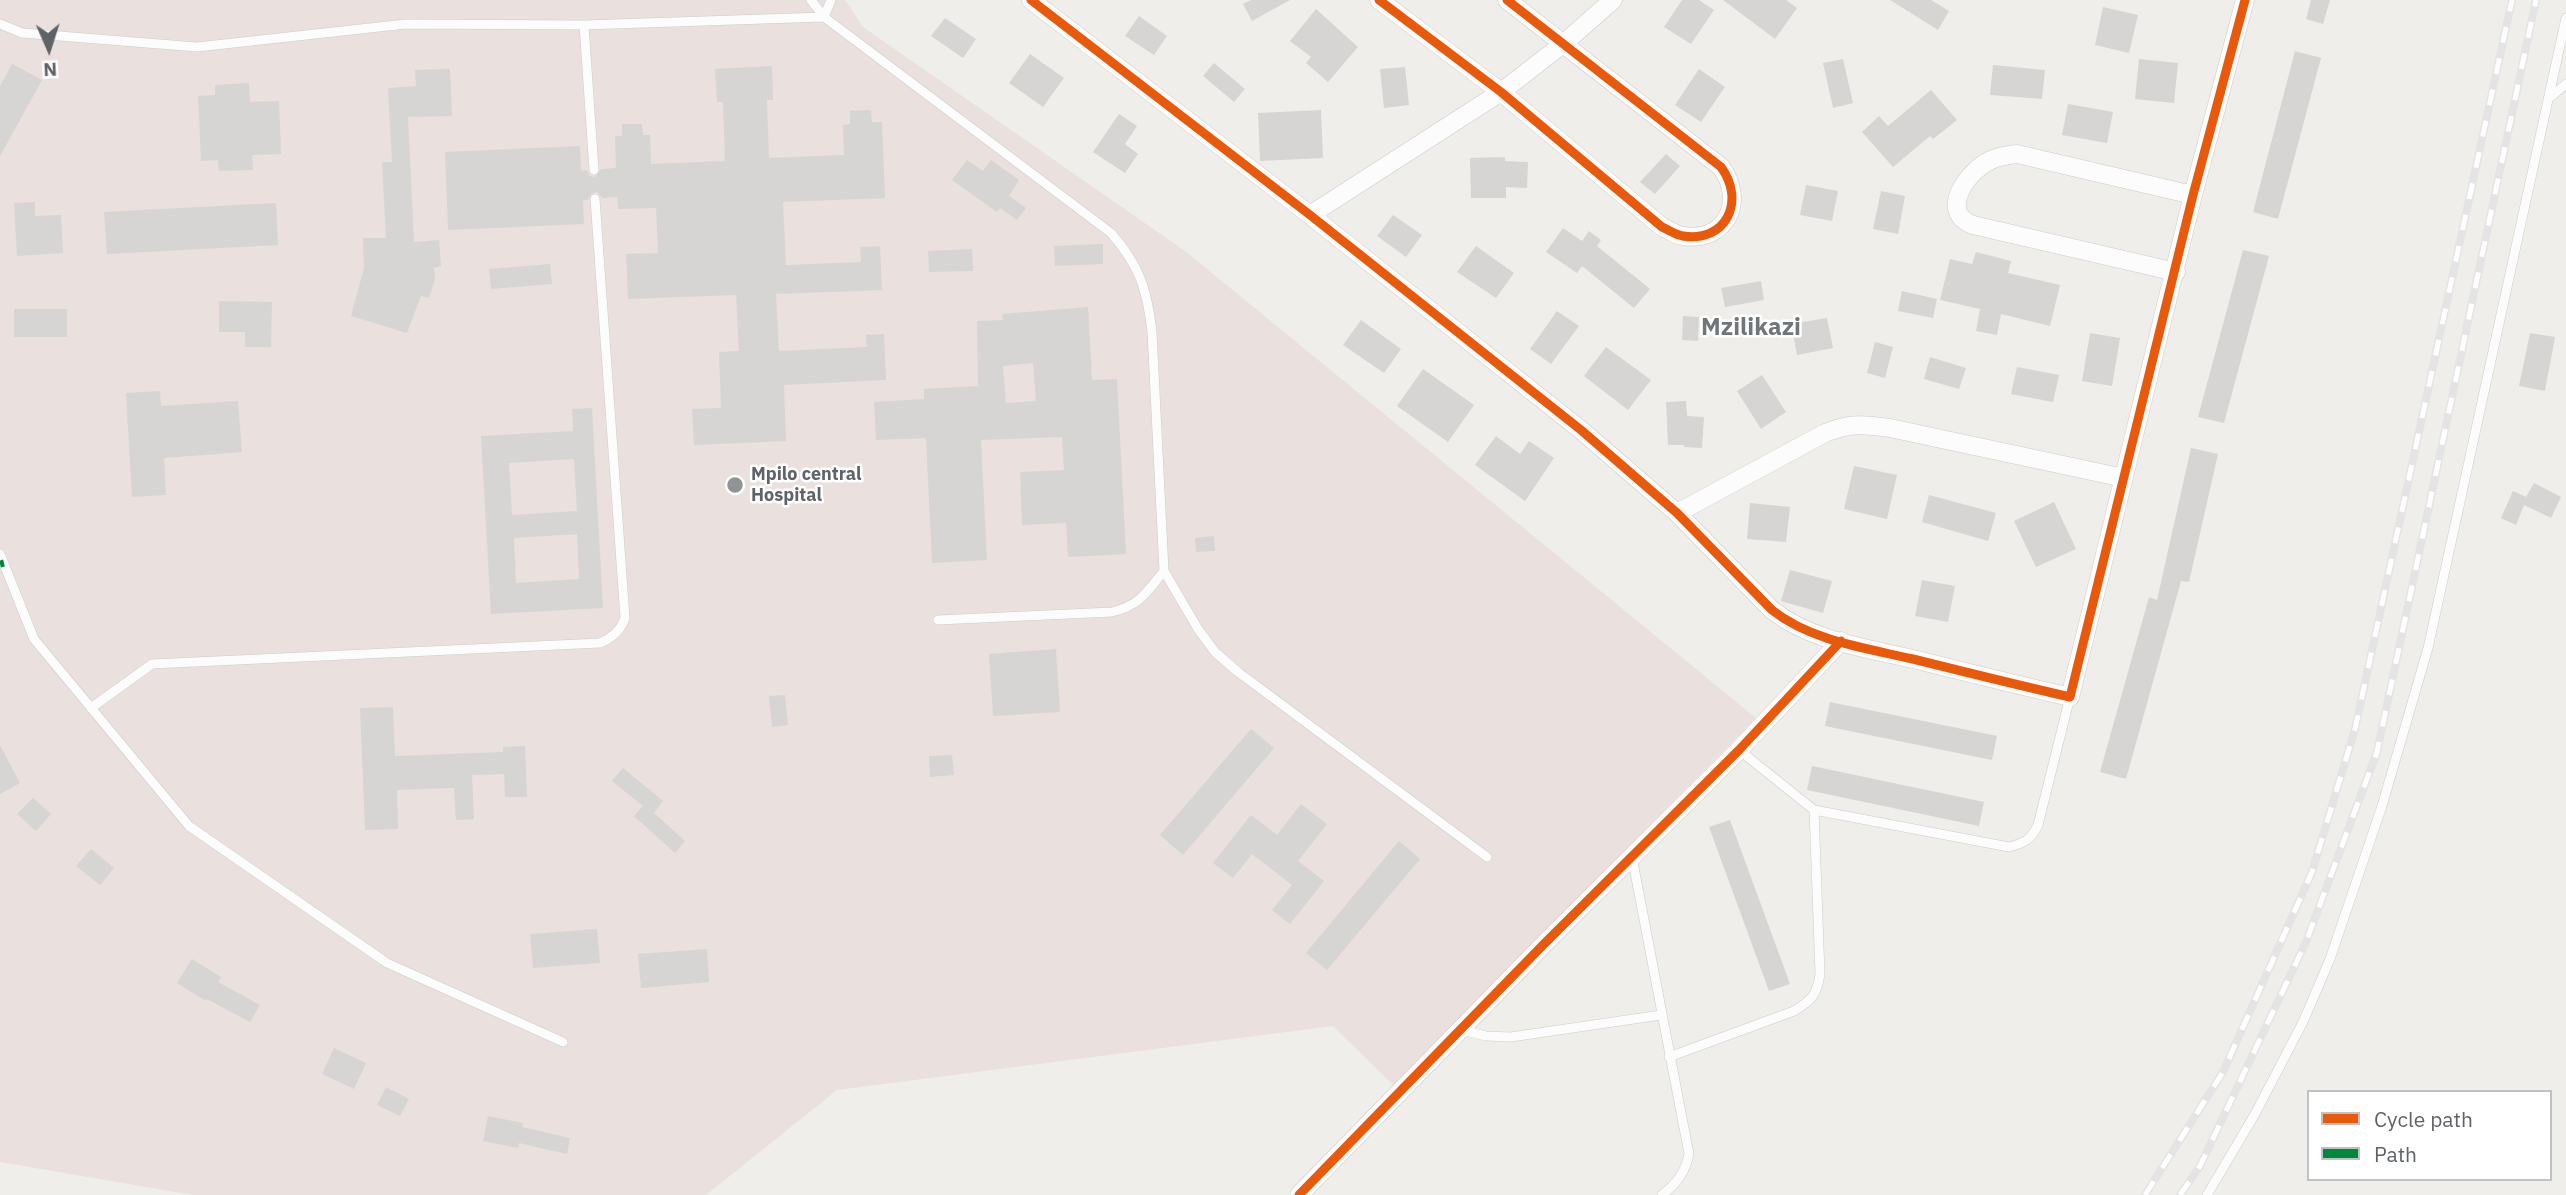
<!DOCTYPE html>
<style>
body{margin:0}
#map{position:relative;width:2566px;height:1195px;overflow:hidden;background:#efeeea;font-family:"IBM Plex Sans",sans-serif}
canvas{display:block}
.legend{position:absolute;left:2307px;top:1090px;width:245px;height:91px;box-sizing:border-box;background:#fff;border:2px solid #bfc1c3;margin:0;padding:9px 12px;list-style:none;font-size:21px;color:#5f6368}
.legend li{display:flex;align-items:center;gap:14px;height:35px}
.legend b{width:35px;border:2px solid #bfc1c3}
.north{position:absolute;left:14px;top:14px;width:70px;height:70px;-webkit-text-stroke:5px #fff;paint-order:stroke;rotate:177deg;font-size:19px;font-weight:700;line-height:28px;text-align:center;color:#5f6368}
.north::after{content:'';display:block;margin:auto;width:24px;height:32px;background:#5f6368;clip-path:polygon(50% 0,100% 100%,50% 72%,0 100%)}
</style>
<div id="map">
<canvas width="2566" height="1195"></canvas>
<ul class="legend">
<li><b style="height:9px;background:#e8590c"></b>Cycle path</li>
<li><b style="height:9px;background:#00873e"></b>Path</li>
</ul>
<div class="north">N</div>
</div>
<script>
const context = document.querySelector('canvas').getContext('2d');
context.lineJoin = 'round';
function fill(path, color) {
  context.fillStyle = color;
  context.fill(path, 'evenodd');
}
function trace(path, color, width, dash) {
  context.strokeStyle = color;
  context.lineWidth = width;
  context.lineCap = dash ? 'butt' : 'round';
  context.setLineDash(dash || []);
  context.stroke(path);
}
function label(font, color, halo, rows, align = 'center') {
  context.font = font + ' "IBM Plex Sans",sans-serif';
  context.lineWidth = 5;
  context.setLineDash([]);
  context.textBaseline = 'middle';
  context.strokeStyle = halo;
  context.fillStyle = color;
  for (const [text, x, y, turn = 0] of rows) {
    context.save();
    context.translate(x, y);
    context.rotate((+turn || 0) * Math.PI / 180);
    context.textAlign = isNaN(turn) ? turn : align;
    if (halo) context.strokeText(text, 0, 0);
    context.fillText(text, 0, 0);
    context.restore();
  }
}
fill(new Path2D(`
 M 0,0 L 845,0 L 863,27 L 1185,251 L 1756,718 L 1393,1085 L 1333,1026 L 837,1090 L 706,1195 L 193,1195 L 0,1162 Z`), '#eae0de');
fill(new Path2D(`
 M 1251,0 L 1290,0 L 1252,21 L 1243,4 Z
 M 1682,0 L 1699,0 L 1714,10 L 1691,44 L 1664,27 Z
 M 1723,0 L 1786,0 L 1797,8 L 1775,39 Z
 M 1890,0 L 1931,0 L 1949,11 L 1938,30 Z
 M 2311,0 L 2330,0 L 2323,24 L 2306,19 Z
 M 2103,7 L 2138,15 L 2129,53 L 2095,45 Z
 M 1316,9 L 1358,47 L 1328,82 L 1306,63 L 1311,57 L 1290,41 Z
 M 1139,16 L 1167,36 L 1154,55 L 1125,36 Z
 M 945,18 L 976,39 L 963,58 L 931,36 Z
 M 2295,51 L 2321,58 L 2278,219 L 2253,212 Z
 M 1030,54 L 1064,78 L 1043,107 L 1009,83 Z
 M 1843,59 L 1853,103 L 1833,108 L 1823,63 Z
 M 2139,59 L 2178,63 L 2174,103 L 2135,99 Z
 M 1214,63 L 1245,89 L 1234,102 L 1203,76 Z
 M 12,64 L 42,80 L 0,156 L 0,86 Z
 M 1993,65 L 2045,70 L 2042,99 L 1990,95 Z
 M 772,66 L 773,100 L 767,100 L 769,158 L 844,155 L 843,125 L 850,124 L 850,111 L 871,110 L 872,122 L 882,122 L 885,198 L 783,202 L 786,265 L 861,262 L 860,247 L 880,246 L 882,290 L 776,294 L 779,351 L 867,347 L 866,335 L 884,334 L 886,380 L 784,385 L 786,441 L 694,445 L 692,409 L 721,408 L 719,352 L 739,351 L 736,295 L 628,299 L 626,254 L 658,253 L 656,208 L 618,209 L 617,197 L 602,198 L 597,192 L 591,194 L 588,200 L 583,200 L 584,224 L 448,230 L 445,152 L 580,146 L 581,171 L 587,170 L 590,176 L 595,177 L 601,169 L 616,168 L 615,136 L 622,136 L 622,124 L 642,124 L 643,135 L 650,135 L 651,164 L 725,161 L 723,102 L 717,102 L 715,69 Z
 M 1405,67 L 1409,105 L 1384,108 L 1380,69 Z
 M 450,69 L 452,116 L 408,117 L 414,242 L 439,240 L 441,266 L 434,268 L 435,279 L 429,298 L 421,296 L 407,333 L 351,316 L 364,268 L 363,238 L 386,238 L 382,162 L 392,162 L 388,88 L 416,86 L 415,70 Z
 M 1699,69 L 1725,87 L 1701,122 L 1675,105 Z
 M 249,83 L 250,102 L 279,101 L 281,154 L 252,155 L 253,170 L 219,171 L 218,160 L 201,161 L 198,96 L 215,95 L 215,85 Z
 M 1931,90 L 1957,120 L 1933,139 L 1930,136 L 1893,167 L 1862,132 L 1879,116 L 1888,126 Z
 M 2068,104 L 2113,112 L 2107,143 L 2062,135 Z
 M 1321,110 L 1323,158 L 1260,161 L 1258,113 Z
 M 1119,114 L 1137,126 L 1125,144 L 1138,154 L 1125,173 L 1093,152 Z
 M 1666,154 L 1680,166 L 1655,194 L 1640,182 Z
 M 1505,157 L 1505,161 L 1528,162 L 1527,188 L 1506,187 L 1506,198 L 1471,198 L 1470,158 Z
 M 967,160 L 983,171 L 991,160 L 1019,180 L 1009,196 L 1026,208 L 1017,220 L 1000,208 L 997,212 L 952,180 Z
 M 1806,185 L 1838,191 L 1832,221 L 1800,215 Z
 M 1881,191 L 1905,196 L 1898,234 L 1873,229 Z
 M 35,202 L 35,216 L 61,215 L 63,253 L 17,256 L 14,203 Z
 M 276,203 L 278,245 L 107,254 L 104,212 Z
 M 1393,215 L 1422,235 L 1406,257 L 1377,236 Z
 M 1563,228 L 1582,241 L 1589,231 L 1601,240 L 1597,246 L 1650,289 L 1634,308 L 1582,266 L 1577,273 L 1546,252 Z
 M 1103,244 L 1103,264 L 1055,266 L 1054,246 Z
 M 1476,246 L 1514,273 L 1496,298 L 1457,272 Z
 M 972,249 L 973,271 L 929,272 L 928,251 Z
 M 2243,250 L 2269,256 L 2224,423 L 2198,417 Z
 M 1976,252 L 2011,261 L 2008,273 L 2060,285 L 2050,326 L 2001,314 L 1997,335 L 1976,331 L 1980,309 L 1940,300 L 1950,259 L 1972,264 Z
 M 550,264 L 552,284 L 491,289 L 489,269 Z
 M 1761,281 L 1764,300 L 1725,307 L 1721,288 Z
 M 1902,291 L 1937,299 L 1933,318 L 1898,311 Z
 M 219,301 L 272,302 L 271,347 L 245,347 L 245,332 L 219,332 Z
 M 1088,307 L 1092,380 L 1117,379 L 1126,554 L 1068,557 L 1066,523 L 1022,525 L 1020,472 L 1064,470 L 1062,437 L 981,440 L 987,560 L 932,563 L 926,438 L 876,440 L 874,402 L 924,399 L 924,389 L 978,386 L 977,321 L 1003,320 L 1002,314 ZM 1033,363 L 1036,401 L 1006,403 L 1003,366 Z
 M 14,309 L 67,309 L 67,337 L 14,337 Z
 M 1557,311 L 1579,326 L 1551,364 L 1530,349 Z
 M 1683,316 L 1699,317 L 1698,341 L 1682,340 Z
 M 1827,318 L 1833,348 L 1797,355 L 1791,324 Z
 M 1361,320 L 1401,349 L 1384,373 L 1343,345 Z
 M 2090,333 L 2120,338 L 2112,386 L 2082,381 Z
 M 2530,333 L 2555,337 L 2545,391 L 2519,386 Z
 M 1875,342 L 1893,347 L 1885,378 L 1867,373 Z
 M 1606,347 L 1651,380 L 1628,410 L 1584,376 Z
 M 1930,357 L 1966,368 L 1959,389 L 1924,379 Z
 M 2017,367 L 2059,375 L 2053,402 L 2011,394 Z
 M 1423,369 L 1474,405 L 1448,442 L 1397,406 Z
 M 1762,375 L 1786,412 L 1761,429 L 1737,391 Z
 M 160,391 L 161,406 L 238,401 L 242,452 L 164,458 L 166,495 L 132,497 L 126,393 Z
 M 1686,401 L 1687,416 L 1704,417 L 1702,448 L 1684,447 L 1684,445 L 1668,445 L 1666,402 Z
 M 592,408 L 603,608 L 491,614 L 481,436 L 573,431 L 572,409 ZM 574,459 L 577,511 L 512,515 L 509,463 ZM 577,534 L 579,579 L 516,583 L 514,538 Z
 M 1496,436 L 1520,454 L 1529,441 L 1554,458 L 1525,501 L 1475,465 Z
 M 2191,448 L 2218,454 L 2189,582 L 2181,581 L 2126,779 L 2100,772 L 2149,597 L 2157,600 Z
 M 1854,466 L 1897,475 L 1887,519 L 1844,509 Z
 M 2534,483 L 2561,497 L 2551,518 L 2524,505 L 2516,525 L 2501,518 L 2513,491 L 2526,497 Z
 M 1929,495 L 1996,513 L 1988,541 L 1922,522 Z
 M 2054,502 L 2076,549 L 2036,567 L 2014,521 Z
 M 1750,503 L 1790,507 L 1786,542 L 1747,539 Z
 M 1214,536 L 1215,551 L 1196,552 L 1195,538 Z
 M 1790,570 L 1832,581 L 1823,613 L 1781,601 Z
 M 1922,580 L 1955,586 L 1948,622 L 1915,616 Z
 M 1056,649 L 1060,712 L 993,716 L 989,654 Z
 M 785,695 L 788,725 L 772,727 L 769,696 Z
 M 1830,702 L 1997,736 L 1992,760 L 1825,726 Z
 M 393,707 L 395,756 L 503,752 L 503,747 L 525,746 L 527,797 L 505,797 L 504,774 L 472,775 L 474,819 L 456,820 L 454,788 L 397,790 L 398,829 L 365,830 L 360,708 Z
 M 1251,729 L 1274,748 L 1183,855 L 1160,835 Z
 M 0,745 L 20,783 L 0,794 Z
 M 952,755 L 954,775 L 930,777 L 929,756 Z
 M 1812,766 L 1984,802 L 1979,826 L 1807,790 Z
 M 623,768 L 663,801 L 654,813 L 685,841 L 675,853 L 634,816 L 643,806 L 612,781 Z
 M 33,798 L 51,814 L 36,831 L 17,814 Z
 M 1301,804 L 1327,824 L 1298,861 L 1324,881 L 1290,924 L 1272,910 L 1292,885 L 1252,854 L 1233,878 L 1213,863 L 1251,815 L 1277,835 Z
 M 1730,820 L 1790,984 L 1769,991 L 1709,827 Z
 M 1399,841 L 1420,859 L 1327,970 L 1306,953 Z
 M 91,849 L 114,868 L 100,885 L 76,866 Z
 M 597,929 L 600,963 L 533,968 L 530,934 Z
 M 707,949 L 709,982 L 641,988 L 638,954 Z
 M 192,959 L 221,977 L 218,982 L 260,1005 L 250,1022 L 207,999 L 206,1001 L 177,983 Z
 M 334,1048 L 366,1063 L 354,1089 L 322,1074 Z
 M 386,1087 L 409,1099 L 400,1116 L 377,1105 Z
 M 488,1116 L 523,1123 L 522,1127 L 570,1138 L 567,1154 L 519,1143 L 518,1148 L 483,1141 Z`), '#d6d5d3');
const lane = new Path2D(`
 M 811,0 L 824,17 L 1111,233 C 1140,266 1147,290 1152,332 L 1164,571 L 1198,629 L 1215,652 L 1238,672 L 1487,857
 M 0,24 L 22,33 L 197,47 L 406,24 L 584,25 L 824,17 L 831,0
 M 584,25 L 594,170
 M 2548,99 L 2566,84
 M 0,554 L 34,639 L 189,826 L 387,963 L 563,1042
 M 938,620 L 1112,612 C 1140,605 1146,593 1164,571
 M 91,708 L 152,664 L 600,643 C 612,638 621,630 625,618 L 595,199
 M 1739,750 L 1814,810 L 2009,847 C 2024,843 2031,840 2038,825 L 2070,697
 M 1632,857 L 1689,1154 C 1685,1173 1677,1183 1662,1195
 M 1461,1030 L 1486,1036 L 1511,1037 L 1661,1015
 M 1669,1057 L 1794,1011 C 1812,1000 1817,995 1820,974 L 1814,810
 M 2207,1195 L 2255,1114 L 2303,1022 L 2330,959 L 2382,806 L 2428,648 L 2566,18`);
const street = new Path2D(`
 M 1031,0 L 1310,215 L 1581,430 L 1677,513 L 1772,610 C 1811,641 1866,648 1913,659 C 1965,672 2018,685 2070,697 L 2193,195 L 2245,0
 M 1379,0 L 1501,92 L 1662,227 C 1669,230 1676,235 1683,236 C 1726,243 1746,201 1721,167 L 1507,0
 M 1310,215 L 1501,92 L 1563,44 L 1613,0
 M 2176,272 L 1973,225 C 1938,212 1967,171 1991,160 C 1999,156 2008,155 2017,154 L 2193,195
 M 1677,513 L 1825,433 C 1850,423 1863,424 1890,428 L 2124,478
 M 1299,1195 L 1545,943 L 1739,750 L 1841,641`);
trace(lane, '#cbcccc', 10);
trace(street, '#cbcccc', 19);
trace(lane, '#fdfcfc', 9);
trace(street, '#fdfcfc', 18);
const rail = new Path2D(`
 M 2145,1195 L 2223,1072 L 2312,872 L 2355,729 L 2512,0
 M 2180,1195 L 2200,1166 L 2306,942 L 2377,752 L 2536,0`);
trace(rail, '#e4e4e4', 8);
trace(rail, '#fff', 5, [16]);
trace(new Path2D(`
 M 0,564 L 4,563`), '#00873e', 7, [14, 7]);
trace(new Path2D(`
 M 1031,0 L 1310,215 L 1581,430 L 1677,513 L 1772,610 C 1811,641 1866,648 1913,659 C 1965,672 2018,685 2070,697 L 2193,195 L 2245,0
 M 1379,0 L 1501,92 L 1662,227 C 1669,230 1676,235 1683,236 C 1726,243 1746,201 1721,167 L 1507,0
 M 1299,1195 L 1545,943 L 1739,750 L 1841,641`), '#e8590c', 9);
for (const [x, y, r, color] of [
 [735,485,9,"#919496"]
]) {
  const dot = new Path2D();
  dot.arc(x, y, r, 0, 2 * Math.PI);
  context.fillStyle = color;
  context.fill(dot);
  trace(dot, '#fff', 2.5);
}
label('bold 18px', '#5f6368', '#fff', [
 ["Mpilo central",751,475],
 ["Hospital",751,496]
], 'left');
label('bold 24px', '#70757a', '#fff', [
 ["Mzilikazi",1751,328]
]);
</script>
